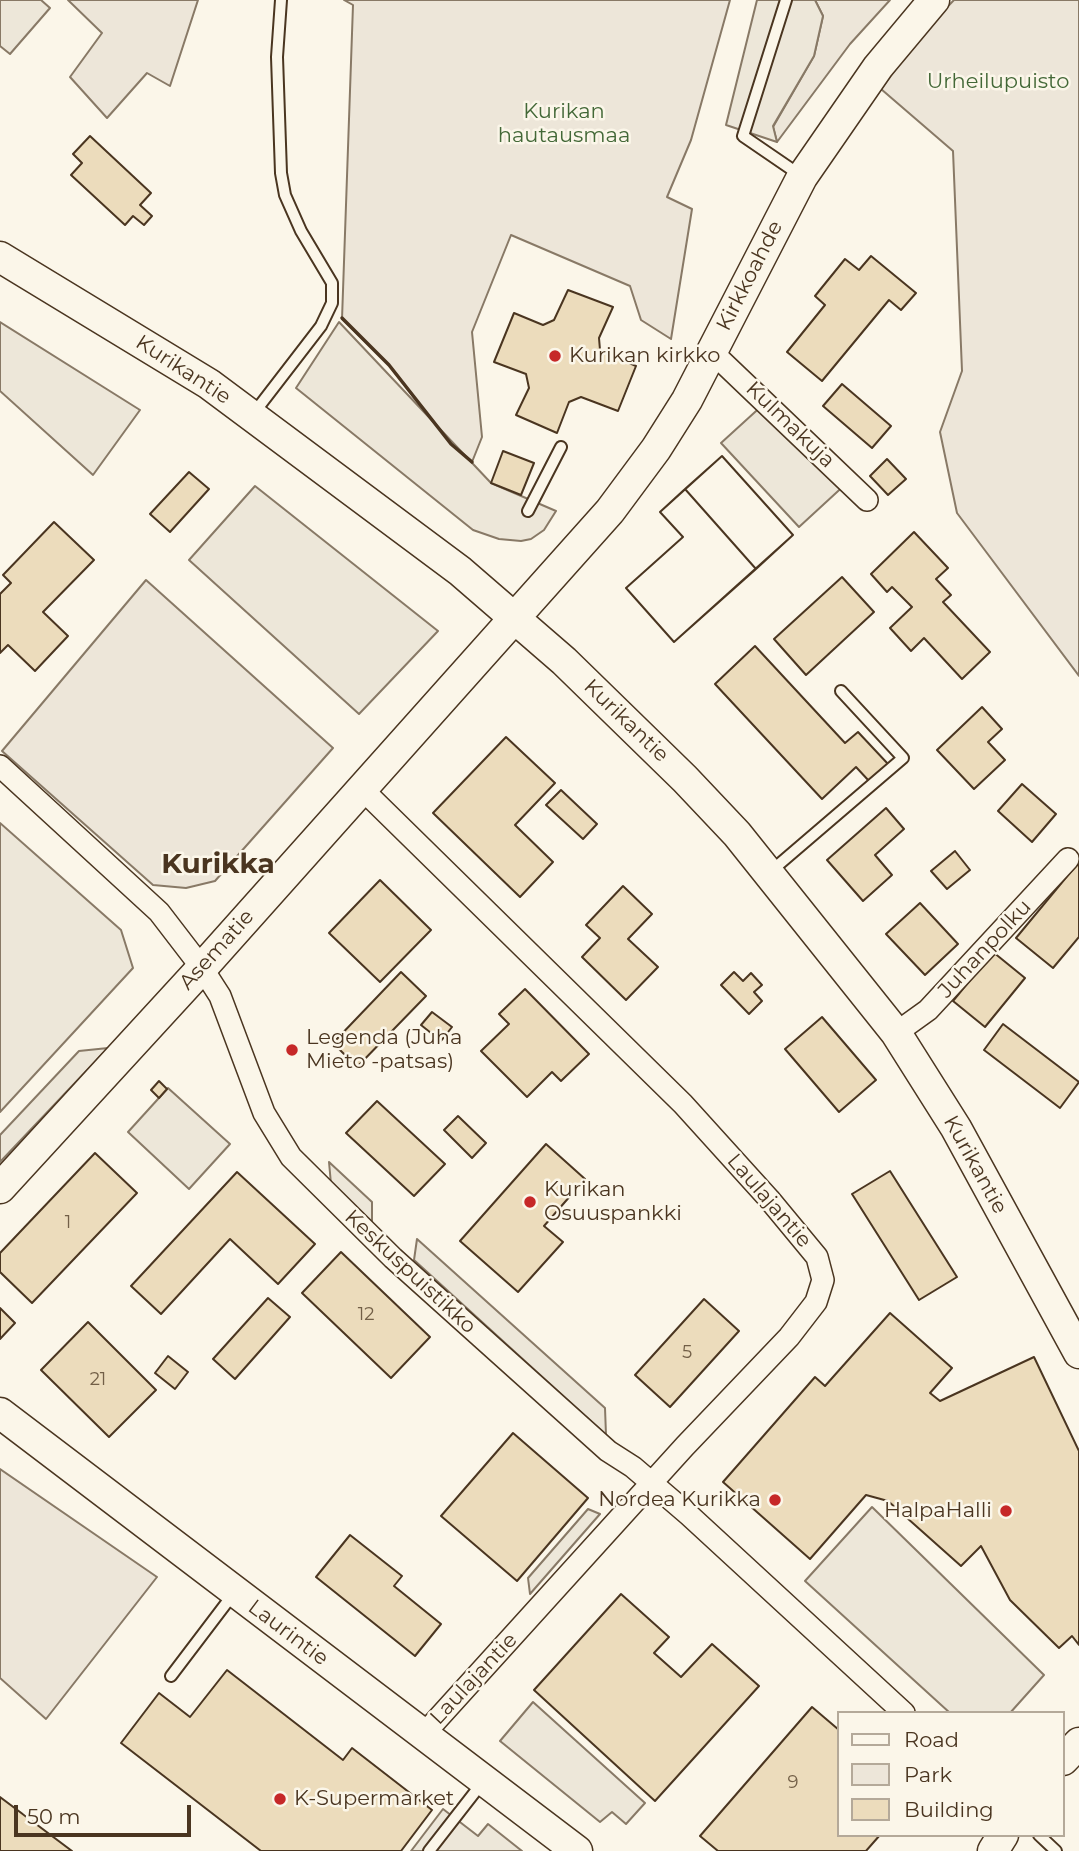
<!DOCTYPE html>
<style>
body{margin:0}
#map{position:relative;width:1079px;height:1851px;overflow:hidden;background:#fbf6e9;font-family:Montserrat,sans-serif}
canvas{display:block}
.legend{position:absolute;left:837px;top:1711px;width:228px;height:126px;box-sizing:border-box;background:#fbf6e9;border:2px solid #b4a999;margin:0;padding:9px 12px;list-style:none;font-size:21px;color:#4a3520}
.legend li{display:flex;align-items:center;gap:14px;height:35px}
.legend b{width:35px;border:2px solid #b4a999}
.scale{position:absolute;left:14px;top:1805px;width:177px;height:32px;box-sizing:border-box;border:4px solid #4a3520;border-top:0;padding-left:9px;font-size:21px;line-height:24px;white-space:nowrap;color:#4a3520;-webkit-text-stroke:5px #fbf6e9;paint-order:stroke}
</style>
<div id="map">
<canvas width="1079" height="1851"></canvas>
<ul class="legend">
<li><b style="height:9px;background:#fbf6e9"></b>Road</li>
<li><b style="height:19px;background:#ede6d9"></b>Park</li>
<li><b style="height:19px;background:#ecdcbc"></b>Building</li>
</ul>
<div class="scale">50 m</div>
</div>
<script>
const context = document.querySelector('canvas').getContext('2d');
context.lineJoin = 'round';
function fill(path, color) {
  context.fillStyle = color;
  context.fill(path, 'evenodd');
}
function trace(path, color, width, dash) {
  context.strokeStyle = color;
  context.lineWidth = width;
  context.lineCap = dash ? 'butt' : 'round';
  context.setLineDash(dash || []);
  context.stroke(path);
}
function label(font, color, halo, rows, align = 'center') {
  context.font = font + ' Montserrat,sans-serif';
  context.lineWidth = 5;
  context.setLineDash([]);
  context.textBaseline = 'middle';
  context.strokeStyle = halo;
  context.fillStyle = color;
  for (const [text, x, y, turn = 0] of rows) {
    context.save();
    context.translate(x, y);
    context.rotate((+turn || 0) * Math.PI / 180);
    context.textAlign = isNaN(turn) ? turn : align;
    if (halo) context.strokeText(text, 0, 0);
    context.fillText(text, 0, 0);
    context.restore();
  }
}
const green = new Path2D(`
 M 68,0 L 198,0 L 170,86 L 147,73 L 107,118 L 70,77 L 102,33 Z
 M 344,0 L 730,0 L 691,140 L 667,197 L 692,209 L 671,339 L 641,320 L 630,286 L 511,235 L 472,332 L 482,437 L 472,462 L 451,444 L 389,365 L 342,319 L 353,5 Z
 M 815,0 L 890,0 L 850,44 L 777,142 L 773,127 L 814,56 L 823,16 Z
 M 954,0 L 1079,0 L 1079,676 L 957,513 L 940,432 L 962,371 L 953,151 L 881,89 L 923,32 Z
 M 146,580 L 333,748 L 215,881 L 186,888 L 153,885 L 2,751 Z
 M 0,1469 L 157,1577 L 46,1719 L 0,1678 Z`);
fill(green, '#ede6d9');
trace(green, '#887966', 2);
const parking = new Path2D(`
 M 0,0 L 41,0 L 50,8 L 10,54 L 0,46 Z
 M 757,0 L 815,0 L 823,16 L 814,56 L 773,126 L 777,142 L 726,125 Z
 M 0,322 L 140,410 L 93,475 L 0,391 Z
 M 339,322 L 491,483 L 556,511 L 544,530 L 531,539 L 521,541 L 499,539 L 473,530 L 296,388 Z
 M 766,402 L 849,481 L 799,527 L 721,443 Z
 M 255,486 L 438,631 L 359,714 L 189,560 Z
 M 0,823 L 121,930 L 133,968 L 0,1112 Z
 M 108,1048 L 0,1162 L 0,1135 L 79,1051 Z
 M 168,1088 L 230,1144 L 189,1189 L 128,1132 Z
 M 329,1162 L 372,1202 L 372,1222 L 331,1184 Z
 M 417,1239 L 605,1408 L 606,1435 L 414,1260 Z
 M 872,1507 L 1044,1675 L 1010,1713 L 950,1713 L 805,1581 Z
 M 588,1509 L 600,1514 L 530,1594 L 528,1578 Z
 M 533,1702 L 645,1803 L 626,1824 L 612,1812 L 600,1822 L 500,1741 Z
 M 443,1809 L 478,1836 L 488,1824 L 522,1851 L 411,1851 Z`);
fill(parking, '#ede7d9');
trace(parking, '#887966', 2);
const building = new Path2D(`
 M 90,136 L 151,193 L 140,205 L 152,216 L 144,225 L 133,216 L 125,225 L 71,175 L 82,163 L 73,154 Z
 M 871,256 L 916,293 L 901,310 L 889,300 L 822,381 L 787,352 L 825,305 L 815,296 L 845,259 L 859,270 Z
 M 568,290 L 613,307 L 599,338 L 600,350 L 636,366 L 618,411 L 581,397 L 569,402 L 557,433 L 516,415 L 529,388 L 526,374 L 494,362 L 514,313 L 543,325 L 554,320 Z
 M 842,384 L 891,426 L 872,448 L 823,406 Z
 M 503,451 L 534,463 L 521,495 L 491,483 Z
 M 722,456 L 793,535 L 674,642 L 626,588 L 683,537 L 660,512 Z
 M 722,456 L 793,535 L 756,569 L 685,489 Z
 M 887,459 L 906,479 L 888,495 L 870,476 Z
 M 189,472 L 209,489 L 170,532 L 150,514 Z
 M 685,489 L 756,569 L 674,642 L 626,588 L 683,537 L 660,512 Z
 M 54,522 L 94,560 L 43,612 L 68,636 L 35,671 L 8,645 L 0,653 L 0,594 L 11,583 L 3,575 Z
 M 914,532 L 948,568 L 936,579 L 951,595 L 943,602 L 990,652 L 962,679 L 924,638 L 911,651 L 890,628 L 912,607 L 892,587 L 887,592 L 871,574 Z
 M 842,577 L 874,612 L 806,675 L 774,639 Z
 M 755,646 L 845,743 L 858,732 L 888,764 L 869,781 L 856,767 L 822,799 L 715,684 Z
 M 982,707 L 1002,729 L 988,742 L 1005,760 L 974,789 L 937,750 Z
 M 506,737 L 555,783 L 515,825 L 553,862 L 520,897 L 433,813 Z
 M 1022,784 L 1056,814 L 1032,842 L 998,811 Z
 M 561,790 L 597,824 L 583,839 L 546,805 Z
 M 886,808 L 904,829 L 875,855 L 892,875 L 863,901 L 827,860 Z
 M 955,851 L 970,870 L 947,889 L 931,871 Z
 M 1079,862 L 1079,937 L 1053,968 L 1016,938 Z
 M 380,880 L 431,930 L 380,982 L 329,933 Z
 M 623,886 L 652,914 L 628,939 L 658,967 L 626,1000 L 582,957 L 600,938 L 586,925 Z
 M 920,903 L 958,944 L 925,975 L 886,934 Z
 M 993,952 L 1025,978 L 985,1027 L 953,1001 Z
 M 401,972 L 426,996 L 357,1067 L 333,1043 Z
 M 734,972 L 743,981 L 751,973 L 762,985 L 754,992 L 762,1001 L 749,1014 L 721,985 Z
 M 525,989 L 589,1054 L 561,1081 L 552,1072 L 527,1097 L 481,1051 L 509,1024 L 499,1014 Z
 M 432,1012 L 452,1027 L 441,1041 L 421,1025 Z
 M 822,1017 L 876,1080 L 839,1112 L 785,1049 Z
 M 1003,1024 L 1079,1082 L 1060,1108 L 984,1050 Z
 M 159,1081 L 167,1089 L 159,1098 L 151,1090 Z
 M 377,1101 L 445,1164 L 414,1196 L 346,1133 Z
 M 458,1116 L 486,1143 L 472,1158 L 444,1130 Z
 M 546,1144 L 585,1179 L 544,1226 L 563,1242 L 518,1292 L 460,1241 Z
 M 95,1153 L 137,1193 L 32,1303 L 0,1272 L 0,1253 Z
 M 890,1171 L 957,1277 L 919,1300 L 852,1194 Z
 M 237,1172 L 315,1244 L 278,1284 L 230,1239 L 161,1314 L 131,1286 Z
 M 341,1252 L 430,1337 L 391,1378 L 302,1293 Z
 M 268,1298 L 290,1317 L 235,1379 L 213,1359 Z
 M 704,1299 L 739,1331 L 670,1407 L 635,1375 Z
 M 0,1308 L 15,1323 L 0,1339 Z
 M 890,1313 L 952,1368 L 930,1393 L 940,1401 L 1034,1357 L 1079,1451 L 1079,1645 L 1072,1636 L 1059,1648 L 1010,1600 L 981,1546 L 961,1566 L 888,1501 L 866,1495 L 810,1559 L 723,1482 L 815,1377 L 825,1386 Z
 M 88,1322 L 156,1390 L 109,1437 L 41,1370 Z
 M 168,1356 L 188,1372 L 175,1389 L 155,1373 Z
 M 513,1433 L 588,1498 L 517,1581 L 441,1516 Z
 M 350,1535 L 402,1576 L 394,1586 L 441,1624 L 415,1656 L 316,1577 Z
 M 621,1594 L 669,1637 L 654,1653 L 681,1677 L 712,1644 L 759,1686 L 655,1801 L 534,1690 Z
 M 227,1670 L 343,1760 L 352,1748 L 432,1810 L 401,1851 L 261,1851 L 121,1743 L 159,1693 L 190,1717 Z
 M 812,1707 L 839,1730 L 839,1835 L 880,1835 L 866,1851 L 718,1851 L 700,1836 Z
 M 0,1797 L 72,1851 L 0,1851 Z`);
fill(building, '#ecdcbc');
trace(building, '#4a3520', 2);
const lane = new Path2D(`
 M 786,0 L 743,136 L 800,175
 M 254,413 L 321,326 L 332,303 L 332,283 L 301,231 L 285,195 L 281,173 L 277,57 L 281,0
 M 528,511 L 561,447
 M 770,872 L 903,758 L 841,691
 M 171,1676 L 234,1593
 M 1039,1835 L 1056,1851
 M 429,1851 L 482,1783`);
const street = new Path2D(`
 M 711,351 L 867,500
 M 0,766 L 159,912 L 202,968 L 220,996 L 264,1113 L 291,1157 L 393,1258 L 608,1451 L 633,1467 L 689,1515 L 904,1713
 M 362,789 L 683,1104 L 769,1199 L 817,1257 L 823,1280 L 816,1302 L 789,1337 L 685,1446 L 423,1735
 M 896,1033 L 928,1010 L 1068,859`);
const secondary = new Path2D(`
 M 0,257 L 209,384 L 460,571 L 564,661 L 685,779 L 737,834 L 896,1033 L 956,1128 L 1079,1353
 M 0,1188 L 202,968 L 610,511 L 656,449 L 687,400 L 802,177 L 878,67 L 934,0
 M 0,1413 L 577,1851
 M 1063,1760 L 1079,1743
 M 993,1851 L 1003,1835`);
trace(lane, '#4a3520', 14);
trace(street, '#4a3520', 24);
trace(secondary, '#4a3520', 33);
trace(lane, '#fbf6e9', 10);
trace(street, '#fbf6e9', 21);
trace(secondary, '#fbf6e9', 30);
trace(new Path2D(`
 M 342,318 L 389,365 L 451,444 L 472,462`), '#4a3520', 3.5);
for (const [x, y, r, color] of [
 [555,356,7,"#c62828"],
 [292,1050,7,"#c62828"],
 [530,1202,7,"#c62828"],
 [775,1500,7,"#c62828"],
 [1006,1511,7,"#c62828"],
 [280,1799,7,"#c62828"]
]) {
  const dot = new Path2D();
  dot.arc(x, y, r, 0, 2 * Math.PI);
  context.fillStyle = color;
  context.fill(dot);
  trace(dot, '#fbf6e9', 2.5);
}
label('18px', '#725f47', null, [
 ["1",68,1223],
 ["12",366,1315],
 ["5",687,1353],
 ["21",98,1380],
 ["9",793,1783]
]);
label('21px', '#436837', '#fbf6e9', [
 ["Urheilupuisto",998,82],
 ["Kurikan",564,112],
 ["hautausmaa",564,136]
]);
label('21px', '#4a3520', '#fbf6e9', [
 ["Kirkkoahde",750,276,-63],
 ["Kurikantie",183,370,33],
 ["Kulmakuja",790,425,44],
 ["Kurikantie",626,721,44],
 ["Juhanpolku",985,949,-47],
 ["Asematie",217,950,-48],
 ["Kurikantie",975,1165,61],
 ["Laulajantie",769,1201,49],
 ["Keskuspuistikko",410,1272,43],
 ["Laurintie",288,1633,37],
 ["Laulajantie",474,1679,-47]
]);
label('21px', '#4a3520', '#fbf6e9', [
 ["Kurikan kirkko",569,356],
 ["Legenda (Juha",306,1038],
 ["Mieto -patsas)",306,1062],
 ["Kurikan",544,1190],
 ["Osuuspankki",544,1214],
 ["Nordea Kurikka",761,1500,"right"],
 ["HalpaHalli",992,1511,"right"],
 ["K-Supermarket",294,1799]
], 'left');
label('bold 28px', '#4a3520', '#fbf6e9', [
 ["Kurikka",218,865]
]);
</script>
